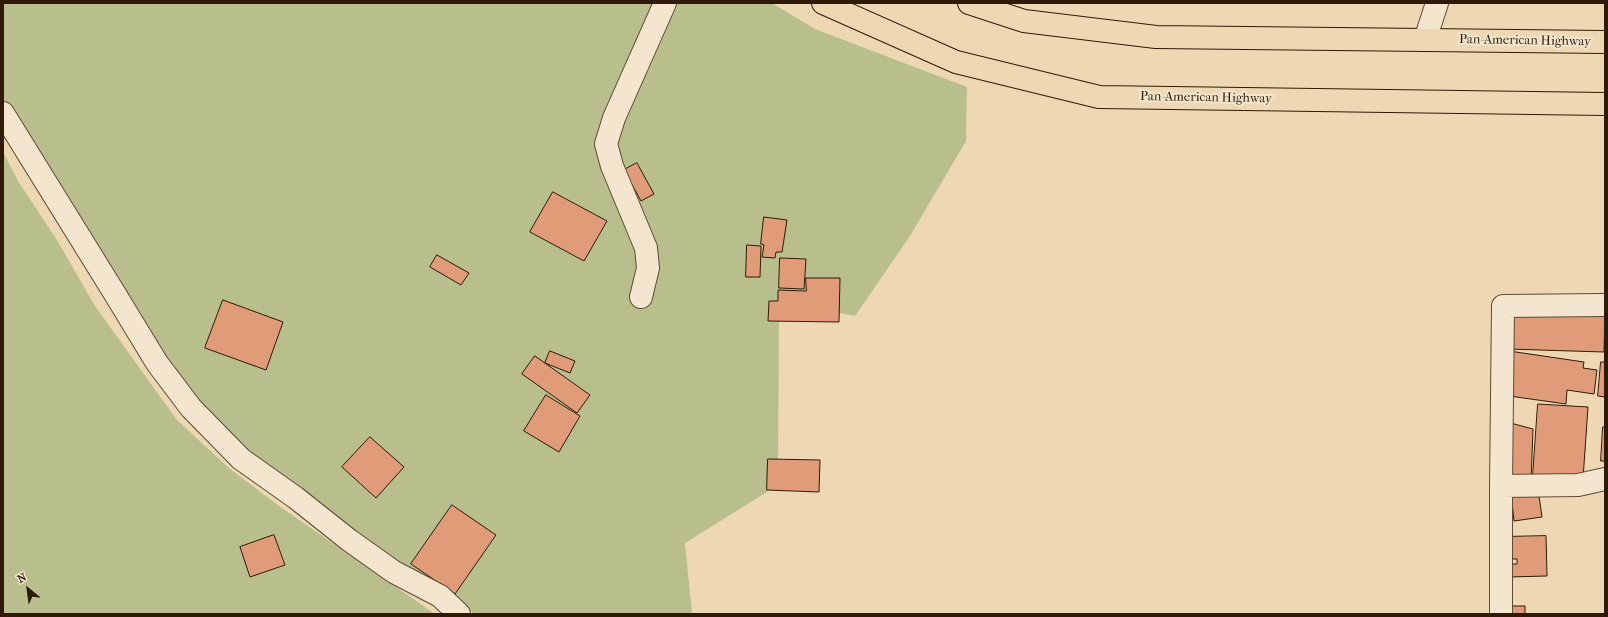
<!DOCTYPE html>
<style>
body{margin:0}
#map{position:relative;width:1608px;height:617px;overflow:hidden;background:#eed8b3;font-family:"IM FELL French Canon",serif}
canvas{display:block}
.frame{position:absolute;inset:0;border:4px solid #2e1a07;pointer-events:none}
.north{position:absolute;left:8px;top:569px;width:40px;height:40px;-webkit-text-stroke:3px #f4e6ce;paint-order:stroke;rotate:331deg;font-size:11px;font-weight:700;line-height:16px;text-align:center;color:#2e1a07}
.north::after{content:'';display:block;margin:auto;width:14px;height:18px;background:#2e1a07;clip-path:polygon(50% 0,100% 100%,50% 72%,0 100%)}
</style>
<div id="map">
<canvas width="1608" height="617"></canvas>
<div class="frame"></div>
<div class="north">N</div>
</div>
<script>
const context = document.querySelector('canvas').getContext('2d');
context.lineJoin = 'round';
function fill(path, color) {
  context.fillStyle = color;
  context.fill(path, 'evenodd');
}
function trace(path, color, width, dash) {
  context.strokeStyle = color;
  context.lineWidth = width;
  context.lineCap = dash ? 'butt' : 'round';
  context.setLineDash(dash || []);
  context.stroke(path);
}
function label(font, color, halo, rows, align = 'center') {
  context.font = font + ' "IM FELL French Canon",serif';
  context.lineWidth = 4;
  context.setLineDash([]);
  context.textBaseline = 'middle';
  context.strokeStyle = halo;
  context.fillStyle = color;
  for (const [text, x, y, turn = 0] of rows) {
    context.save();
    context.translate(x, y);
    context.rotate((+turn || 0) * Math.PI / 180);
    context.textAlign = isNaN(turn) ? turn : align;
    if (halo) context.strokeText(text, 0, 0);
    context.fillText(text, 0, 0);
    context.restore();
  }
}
fill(new Path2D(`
 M 3,3 L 772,3 L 815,29 L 967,87 L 966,141 L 910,236 L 855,316 L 779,301 L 778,485 L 685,543 L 692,614 L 474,614 L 446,588 L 402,565 L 357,532 L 303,490 L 249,451 L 194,406 L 7,113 L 3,101 Z
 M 3,152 L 18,181 L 57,240 L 95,306 L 177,420 L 230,469 L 282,508 L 435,614 L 3,614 Z`), '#b8bf8d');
const building = new Path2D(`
 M 637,163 L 654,194 L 641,201 L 624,170 Z
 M 553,192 L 607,221 L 584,261 L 530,232 Z
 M 764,217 L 787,220 L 782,252 L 776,252 L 775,258 L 762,257 L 764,245 L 761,244 Z
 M 747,245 L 761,246 L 760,277 L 746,277 Z
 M 437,255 L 469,273 L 461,285 L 430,267 Z
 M 780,258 L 806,259 L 804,289 L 779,288 Z
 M 806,278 L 840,278 L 839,322 L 768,321 L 769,301 L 778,301 L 778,290 L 806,291 Z
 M 223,300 L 283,322 L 266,370 L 205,348 Z
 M 1508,310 L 1605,313 L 1604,352 L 1507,349 Z
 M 550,351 L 575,361 L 570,373 L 545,363 Z
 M 1509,351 L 1584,362 L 1583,368 L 1597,370 L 1594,394 L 1567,390 L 1566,404 L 1502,395 Z
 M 535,356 L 590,395 L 577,413 L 522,374 Z
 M 1601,362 L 1605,362 L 1605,397 L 1598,396 Z
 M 546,395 L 580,416 L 559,452 L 524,431 Z
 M 1538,404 L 1588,407 L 1583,479 L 1533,476 Z
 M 1503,421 L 1533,429 L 1531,482 L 1508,481 Z
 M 1603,427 L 1605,427 L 1605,461 L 1601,461 Z
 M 370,437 L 404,467 L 376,498 L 342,467 Z
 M 768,459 L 820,460 L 819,492 L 767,490 Z
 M 1538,489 L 1542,517 L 1514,521 L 1511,493 Z
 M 452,505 L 496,535 L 455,594 L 411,564 Z
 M 274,535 L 285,565 L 250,577 L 240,547 Z
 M 1546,536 L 1547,576 L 1507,577 L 1506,564 L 1517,564 L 1517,559 L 1503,559 L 1502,537 Z
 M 1505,606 L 1525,606 L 1525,614 L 1505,614 Z`);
fill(building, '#e09c78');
trace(building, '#2e1a07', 1);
const minor = new Path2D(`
 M 1425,40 L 1437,3
 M 3,113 L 115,294 L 157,363 L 191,408 L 241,459 L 296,498 L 349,540 L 394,572 L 440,596 L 459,614
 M 641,297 L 648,268 L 646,248 L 612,166 L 606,144 L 614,118 L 665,3
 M 1501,486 L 1578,485 L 1605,479
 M 1501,614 L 1501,486 L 1503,306 L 1605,305`);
const highway = new Path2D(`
 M 823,3 L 956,62 L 1099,97 L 1605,104
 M 969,3 L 1024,21 L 1156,37 L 1605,42`);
trace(minor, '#5e4a32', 24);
trace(highway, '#2e1a07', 24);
trace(minor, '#f4e6ce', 22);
trace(highway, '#eed8b3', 22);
label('13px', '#2e1a07', '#f4e6ce', [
 ["Pan-American Highway",1525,41,1],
 ["Pan-American Highway",1206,98,1]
]);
</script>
